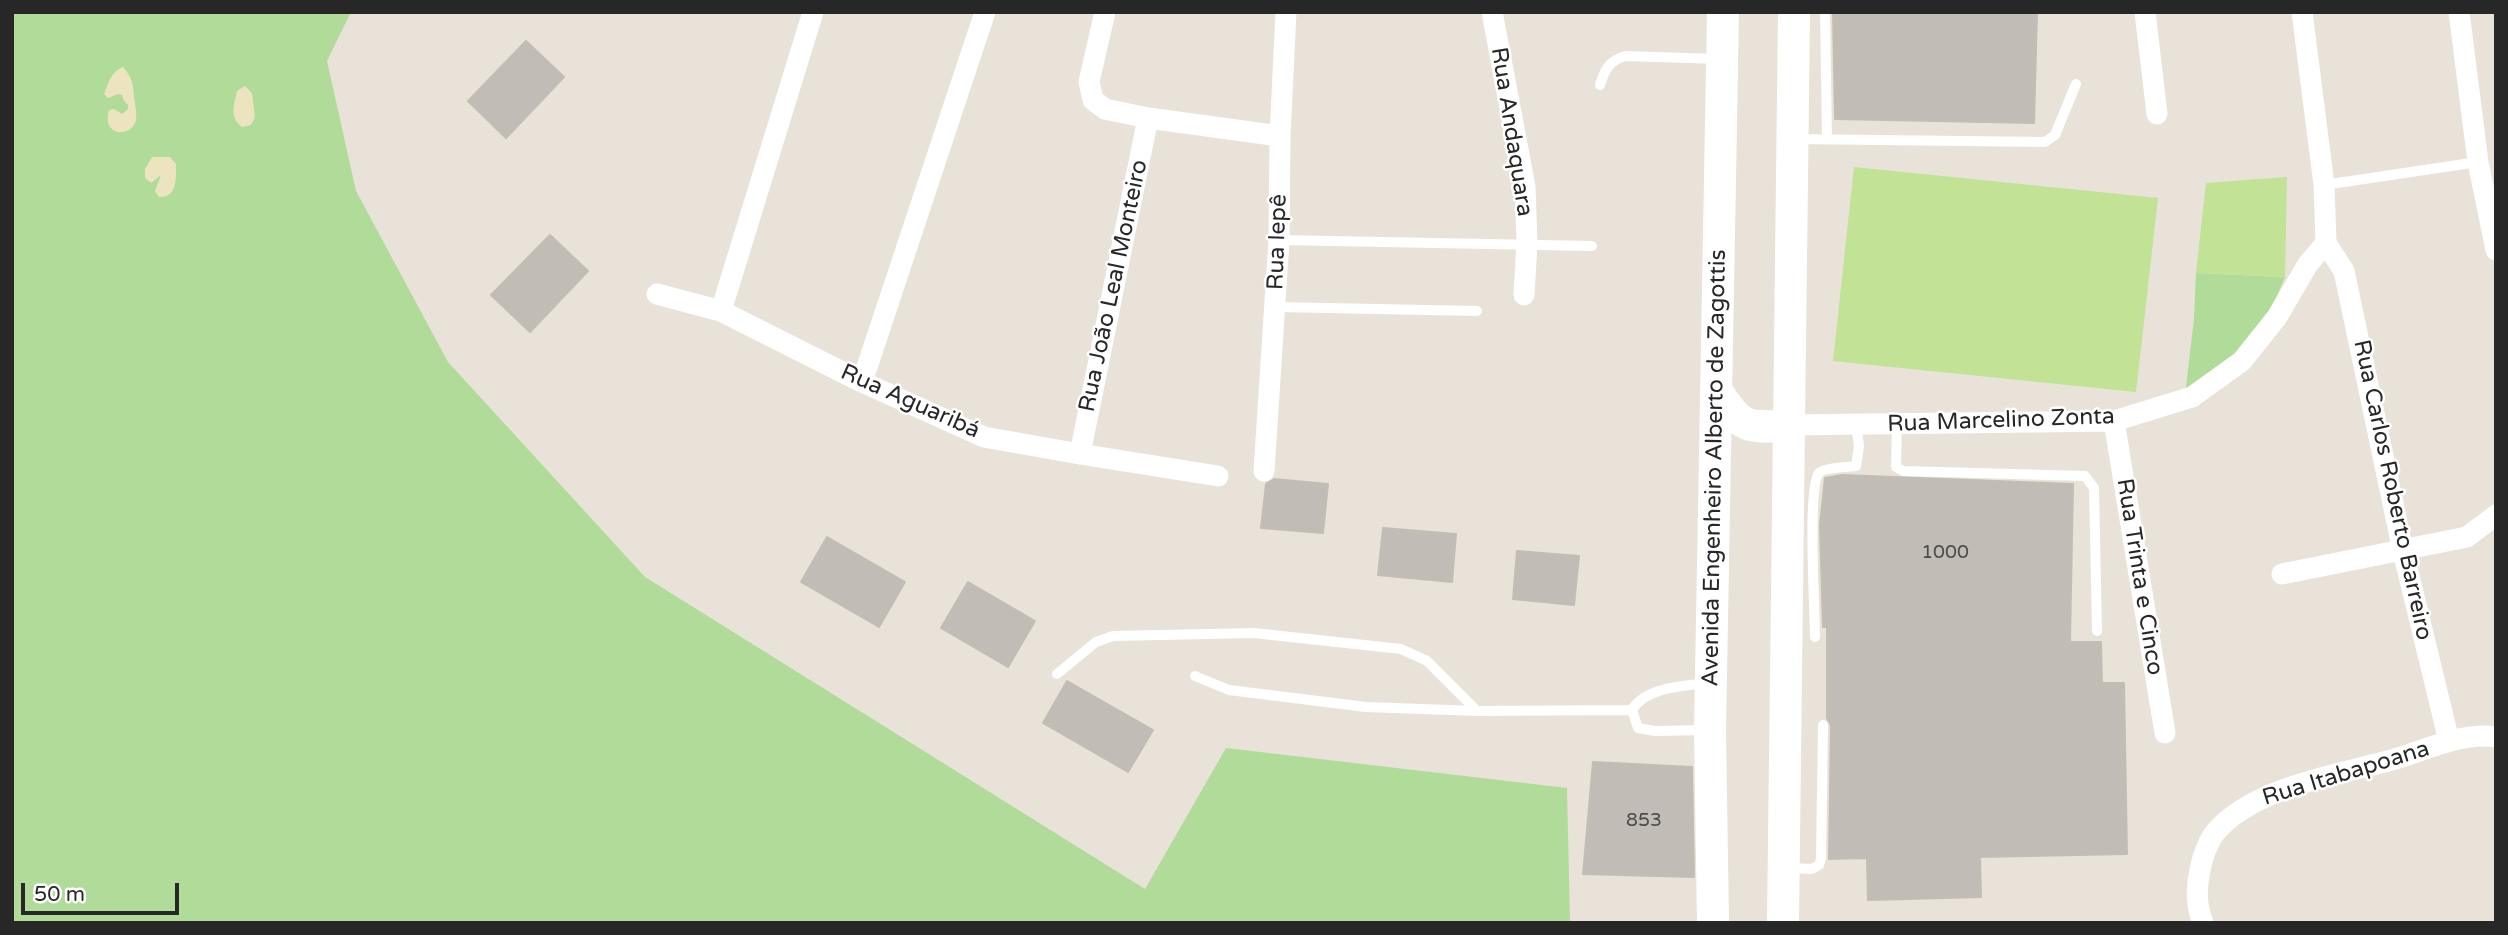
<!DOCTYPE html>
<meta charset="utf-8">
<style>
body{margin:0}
#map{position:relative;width:2508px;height:935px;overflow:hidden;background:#e8e2d9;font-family:"Varela Round",sans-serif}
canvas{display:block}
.frame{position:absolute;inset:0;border:14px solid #272727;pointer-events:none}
.scale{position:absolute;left:21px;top:883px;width:158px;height:32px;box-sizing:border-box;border:4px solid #272727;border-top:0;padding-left:9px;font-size:21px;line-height:24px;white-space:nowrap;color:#272727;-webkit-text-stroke:5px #fff;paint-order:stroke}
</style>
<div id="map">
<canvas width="2508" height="935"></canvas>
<div class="frame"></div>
<div class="scale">50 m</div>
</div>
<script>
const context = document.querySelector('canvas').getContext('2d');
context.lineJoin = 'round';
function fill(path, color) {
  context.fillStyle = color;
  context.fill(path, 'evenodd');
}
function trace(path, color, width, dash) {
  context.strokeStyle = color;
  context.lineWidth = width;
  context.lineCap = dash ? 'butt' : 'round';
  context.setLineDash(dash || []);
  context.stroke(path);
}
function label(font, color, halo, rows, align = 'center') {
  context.font = font + ' "Varela Round",sans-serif';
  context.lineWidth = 5;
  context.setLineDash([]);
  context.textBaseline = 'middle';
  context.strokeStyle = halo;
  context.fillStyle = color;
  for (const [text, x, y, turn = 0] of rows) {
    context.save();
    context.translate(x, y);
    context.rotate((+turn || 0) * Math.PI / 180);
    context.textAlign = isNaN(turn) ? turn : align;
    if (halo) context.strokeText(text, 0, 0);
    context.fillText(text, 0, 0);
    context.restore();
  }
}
fill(new Path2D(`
 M 12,12 L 351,12 L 327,61 L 356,191 L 448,362 L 645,577 L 1145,889 L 1226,748 L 1567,788 L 1570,923 L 12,923 Z
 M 2196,273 L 2285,277 L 2266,322 L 2248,346 L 2185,396 L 2194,319 Z`), '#b0db99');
fill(new Path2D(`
 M 123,67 C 132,77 133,83 134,97 C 135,104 137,113 136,120 C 131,139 101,136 109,110 L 114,109 L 122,114 L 128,109 L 128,105 L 124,101 L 122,95 L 118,94 L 108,98 L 104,94 C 108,84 111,71 123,67 Z
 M 245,86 L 252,93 L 255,117 L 251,125 L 242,127 C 229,117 234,105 237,91 Z
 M 152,157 L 170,157 L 176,164 C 176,177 178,198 159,197 L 155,191 L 161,175 L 151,183 L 145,178 L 145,169 Z`), '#ece4be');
fill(new Path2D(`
 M 1854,167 L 2158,198 L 2136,392 L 1833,361 Z
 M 2287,177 L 2285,277 L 2196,273 L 2206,183 Z`), '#c2e295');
const building = new Path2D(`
 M 1833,12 L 2037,12 L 2034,123 L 1835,119 Z
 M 526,41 L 564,77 L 506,138 L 468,101 Z
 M 550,235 L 588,271 L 530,332 L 491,295 Z
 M 1842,475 L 2073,484 L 2070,642 L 2101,642 L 2102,683 L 2124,683 L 2127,854 L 1980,857 L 1981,897 L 1868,900 L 1867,858 L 1829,859 L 1831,725 L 1827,718 L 1827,627 L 1823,627 L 1820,525 L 1825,478 Z
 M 1274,479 L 1328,484 L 1323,533 L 1261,528 L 1266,484 Z
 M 1383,528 L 1456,534 L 1452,582 L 1378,575 Z
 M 827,537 L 905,582 L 879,627 L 801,582 Z
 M 1517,551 L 1579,556 L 1574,605 L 1513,599 Z
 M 968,582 L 1035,621 L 1008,667 L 941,628 Z
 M 1067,681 L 1153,730 L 1128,772 L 1043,723 Z
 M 1593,762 L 1692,767 L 1694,877 L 1583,874 Z`);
fill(building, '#c1bcb5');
trace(building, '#c3bdb3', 2);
trace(new Path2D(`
 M 1825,12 L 1827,139
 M 1600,85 C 1605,69 1609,61 1625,56 L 1719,59
 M 1795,139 L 2045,142 L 2055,135 L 2076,84
 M 2324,185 L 2478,162
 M 1279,240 L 1592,246
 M 1276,307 L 1477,311
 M 1897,424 L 1896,467 L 1903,471 L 2085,476 L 2094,488 L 2097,631
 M 1815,637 C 1815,612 1807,487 1819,473 C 1823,468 1848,467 1856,466 L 1859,446 L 1856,424
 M 1057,674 L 1096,642 L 1113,636 L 1254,633 L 1401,649 L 1427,661 L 1477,711
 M 1195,676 L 1229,690 L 1366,707 L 1477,711 L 1632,710
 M 1707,730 L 1655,731 L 1638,728 L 1632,710 C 1645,687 1684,686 1708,683
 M 1788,868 L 1812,869 L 1819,865 L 1821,859 L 1823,725`), '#fff', 10);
trace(new Path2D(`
 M 1105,12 L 1089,82 L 1093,100 L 1105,109 L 1148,118 L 1280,136
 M 1492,12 L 1525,187 L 1527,243 L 1524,295
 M 2145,12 L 2157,114
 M 2459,12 L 2478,162 L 2496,250
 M 2326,243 L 2344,271 L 2403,551 L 2449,741
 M 657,294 L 721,311 L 862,382 L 984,437 L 1080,454 L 1218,476
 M 721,311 L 813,12
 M 862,382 L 985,12
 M 2114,421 L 2165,733
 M 1788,425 L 2114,421 L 2192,397 L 2242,361 L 2277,317 L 2308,264 L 2326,243 L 2324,185 L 2302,12
 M 1080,454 L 1148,118
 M 1264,471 L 1279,240 L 1280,136 L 1286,12
 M 2282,574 L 2467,537 L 2496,515
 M 2203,923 C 2196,906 2196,888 2200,870 C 2203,855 2208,839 2220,827 C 2259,787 2339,774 2392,760 C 2423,751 2465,731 2496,737`), '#fff', 21);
trace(new Path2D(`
 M 1718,393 C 1740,427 1747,429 1788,425
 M 1713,923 L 1710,730 L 1723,12
 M 1783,923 L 1794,12`), '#fff', 32);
label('19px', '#4e4c4a', null, [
 ["1000",1945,553],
 ["853",1644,821]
]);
label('23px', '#272727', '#fff', [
 ["Rua Andaquara",1511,132,81],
 ["Rua Iepê",1278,242,-88],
 ["Rua João Leal Monteiro",1114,286,-78],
 ["Rua Aguaribá",910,402,24],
 ["Rua Marcelino Zonta",2001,421,-2],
 ["Avenida Engenheiro Alberto de Zagottis",1715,468,-89],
 ["Rua Carlos Roberto Barreiro",2392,490,78],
 ["Rua Trinta e Cinco",2139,577,81],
 ["Rua Itabapoana",2346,774,-17]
]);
</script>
